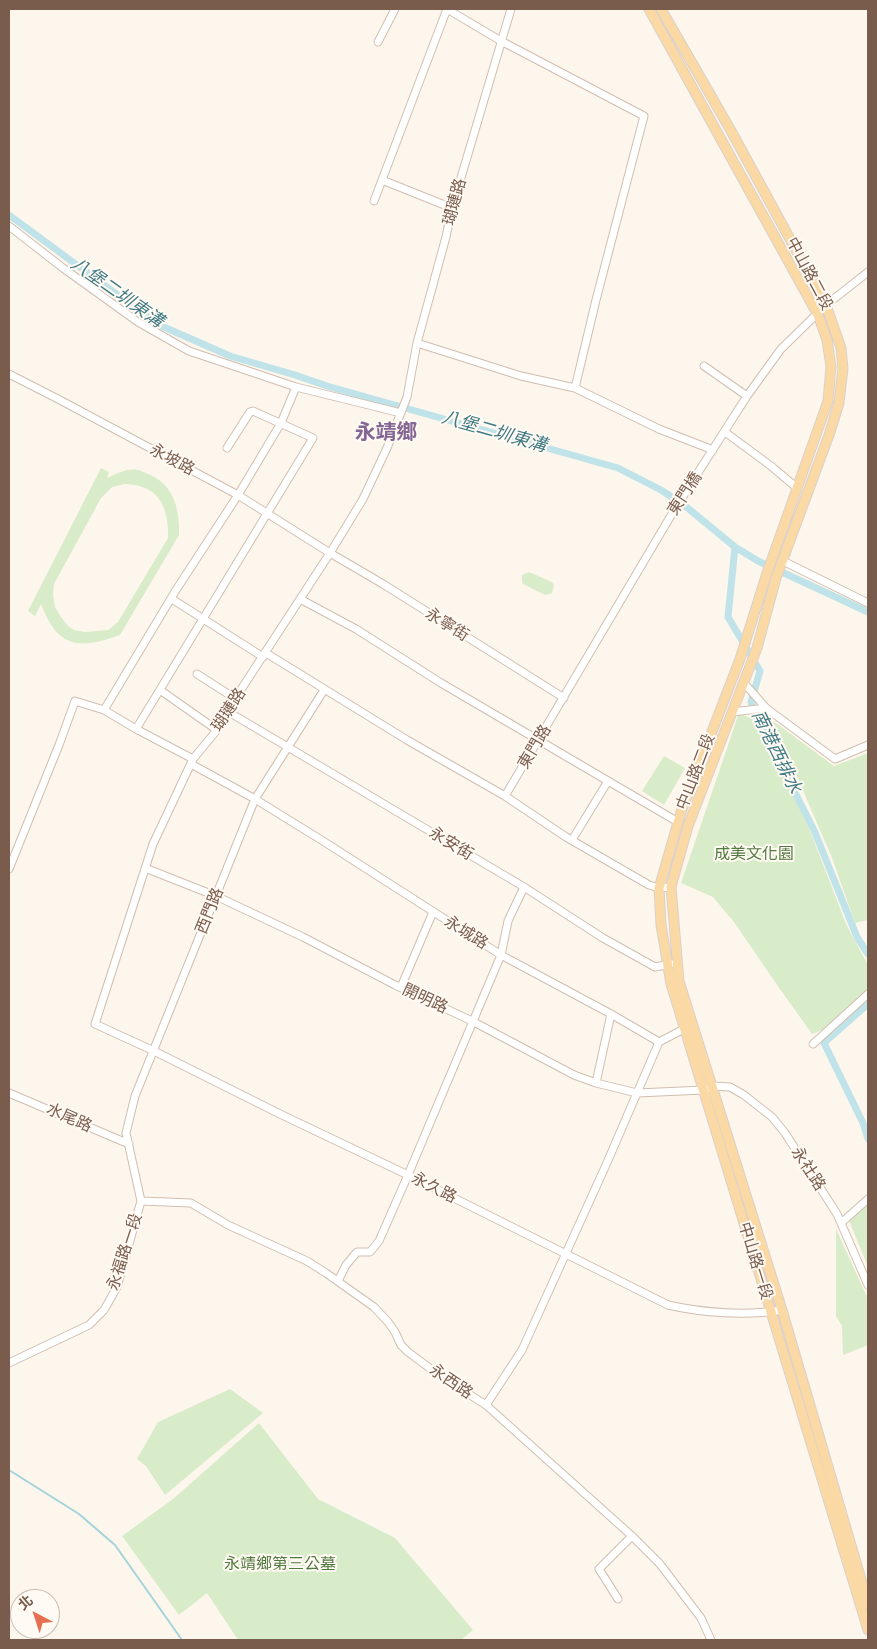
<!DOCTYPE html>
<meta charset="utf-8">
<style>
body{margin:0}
#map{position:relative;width:877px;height:1649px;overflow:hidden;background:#fdf6ec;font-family:Karla,"Noto Sans TC",sans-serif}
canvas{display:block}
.frame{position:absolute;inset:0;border:10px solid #7a5c4d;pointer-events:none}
.north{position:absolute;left:10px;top:1589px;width:50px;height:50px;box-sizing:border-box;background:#fffaf3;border:1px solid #cabbb1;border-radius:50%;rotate:320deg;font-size:14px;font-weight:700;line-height:20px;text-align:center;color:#7a5c4d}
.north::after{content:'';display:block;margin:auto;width:18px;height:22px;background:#e76f51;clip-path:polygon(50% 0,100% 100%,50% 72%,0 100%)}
</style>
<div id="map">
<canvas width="877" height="1649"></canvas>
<div class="frame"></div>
<div class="north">北</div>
</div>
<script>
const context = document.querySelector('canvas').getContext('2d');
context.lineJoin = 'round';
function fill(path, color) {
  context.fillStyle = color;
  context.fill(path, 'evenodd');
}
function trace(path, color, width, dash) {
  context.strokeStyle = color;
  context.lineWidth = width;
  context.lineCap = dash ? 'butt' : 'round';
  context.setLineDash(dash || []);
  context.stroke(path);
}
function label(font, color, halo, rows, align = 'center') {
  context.font = font + ' Karla,"Noto Sans TC",sans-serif';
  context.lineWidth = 4;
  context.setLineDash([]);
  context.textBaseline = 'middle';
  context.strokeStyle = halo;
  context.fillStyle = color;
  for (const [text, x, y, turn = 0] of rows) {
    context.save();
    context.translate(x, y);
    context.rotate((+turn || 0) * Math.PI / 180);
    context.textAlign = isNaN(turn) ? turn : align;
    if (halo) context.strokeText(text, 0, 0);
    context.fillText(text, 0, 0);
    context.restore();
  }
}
fill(new Path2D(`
 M 101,468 L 109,472 L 107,478 C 116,474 128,468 137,470 C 141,470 145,473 148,474 C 174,484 180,510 179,535 L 120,635 C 78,650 58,648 41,604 L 35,616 L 28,611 ZM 125,484 C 159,485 169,507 168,538 L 118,622 L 108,630 L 85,632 L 74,630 L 68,626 L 61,617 L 55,607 L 53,595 L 54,584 L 101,498 L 112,487 Z
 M 529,572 L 552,582 L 554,585 L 552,593 L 545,595 L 523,584 L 522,582 L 522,575 Z
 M 739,713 L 752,719 L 806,820 L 846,924 L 868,965 L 868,991 L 822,1030 L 812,1034 L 775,982 L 734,922 L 713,897 L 681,883 Z
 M 773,721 L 834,766 L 868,753 L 868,920 L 855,923 L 832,858 Z
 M 664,756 L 685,768 L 664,805 L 642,791 Z
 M 868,1205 L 868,1267 L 848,1218 Z
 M 836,1229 L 868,1299 L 868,1345 L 843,1355 L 842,1326 L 836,1316 Z
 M 230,1389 L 263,1413 L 165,1495 L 146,1466 L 137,1459 L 158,1422 Z
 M 259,1423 L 318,1499 L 395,1538 L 473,1630 L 461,1640 L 238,1640 L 207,1593 L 179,1615 L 122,1536 L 173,1499 Z`), '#d8ecc9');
trace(new Path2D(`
 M 9,1470 L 79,1514 L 115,1545 L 182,1640`), '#a5d3da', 2);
trace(new Path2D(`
 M 9,215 L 157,324 L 230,356 L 295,375 L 327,386 L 618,468 L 661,490 L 684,505 L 735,547 L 758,561 L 868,612
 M 735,547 L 728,617 L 760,671 L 751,702 L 763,730 L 814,830 L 857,937 L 868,954
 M 868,1004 L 824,1043 L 863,1123 L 868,1139`), '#bfe3e8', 7);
const minor = new Path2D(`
 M 447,9 L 501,41 L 644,116 L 596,300 L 575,388
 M 511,9 L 452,208 L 446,237 L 417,343 L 407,397 L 387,448 L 363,499 L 330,553 L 227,711 L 217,730 L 193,759 L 153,844 L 95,1024 L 154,1051 L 280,1114 L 408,1175 L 668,1305 C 703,1313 747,1316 782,1310
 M 378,42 L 395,9
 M 382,180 L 452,208
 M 374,201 L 447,9
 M 9,226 L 63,268 L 138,322 L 189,351 L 296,387 L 401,413
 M 417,343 L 521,376 L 575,388 L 659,429 L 713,450
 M 704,366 L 747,396
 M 9,374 L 58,399 L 238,495 L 330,553 L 383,584 L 564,698
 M 725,432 L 771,466 L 797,488
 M 783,561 L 868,603
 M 172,599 L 263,657
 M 300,599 L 356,629 L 441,683 L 678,822
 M 266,653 L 407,740 L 505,796 L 566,837 L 649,885 L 659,888 L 671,887
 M 197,674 L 236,699
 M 744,683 L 766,708 L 835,759 L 868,745
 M 160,690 L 217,730
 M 104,710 L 176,590 L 238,495 L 281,423 L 296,387
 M 227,711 L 524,887 L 603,938 L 655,967 L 671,964
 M 732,712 L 766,708
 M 136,729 L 313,438 L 253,411 L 250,412 L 227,448
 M 191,764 L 255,799 L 323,841 L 501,955 L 611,1014 L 659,1042 L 684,1029
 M 505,796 L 676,507 L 747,396 L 781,349 L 826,305 L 868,272
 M 572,840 L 608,781
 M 145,868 L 216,896 L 303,937 L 395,985 L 472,1021 L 574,1075 L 596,1083 L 637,1093 L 704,1090 L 713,1086 L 730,1087 L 744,1095 L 772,1117 L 785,1133 L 837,1214 L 868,1285
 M 9,869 L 59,745 L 75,701 L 104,710 L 136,729 L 193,759
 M 401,987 L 433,912
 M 813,1044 L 868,994
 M 596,1083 L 611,1014
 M 9,1093 L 129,1144
 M 141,1201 L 191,1203 L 228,1225 L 307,1261 L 326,1273 L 374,1307 L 388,1322 L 395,1332 L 401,1345 L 408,1352 L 439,1375 L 486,1405 L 632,1536 L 660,1564 L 701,1618 L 711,1640
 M 841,1223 L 868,1199
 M 338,1281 L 346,1265 L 357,1252 L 370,1252 L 379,1241 L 408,1175 L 501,955 L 508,921 L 524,887
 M 9,1363 L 89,1325 L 104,1310 L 117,1287 L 141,1201 L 126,1133 L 135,1096 L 255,799 L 324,690
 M 486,1405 L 522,1350 L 606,1165 L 659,1042
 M 618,1599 L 599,1569 L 632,1536`);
const major = new Path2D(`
 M 649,9 L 818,315 L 827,340 L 831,367 L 828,401 L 767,573 L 740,659 L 681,812 L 659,888 L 661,925 L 671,984 L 868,1630
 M 661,9 L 730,129 L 826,305 L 841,348 L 843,369 L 841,385 L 839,403 L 829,435 L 776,578 L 757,648 L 688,826 L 671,887 L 679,981 L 782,1310 L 868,1603`);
trace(minor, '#d1beb0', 9);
trace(major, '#dad1cd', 11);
trace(minor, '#fff', 7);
trace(major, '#fbd9a5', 9);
label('16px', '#7a5c4d', '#fffaf3', [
 ["瑚璉路",455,202,-75],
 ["中山路二段",809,274,62],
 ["永坡路",172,460,28],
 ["東門橋",685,494,-57],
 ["永寧街",447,625,32],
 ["瑚璉路",229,710,-57],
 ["東門路",535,747,-59],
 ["中山路二段",696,772,-69],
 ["永安街",451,844,31],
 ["西門路",210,911,-68],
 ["永城路",466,933,32],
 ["開明路",425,999,25],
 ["水尾路",69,1118,24],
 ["永社路",808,1169,57],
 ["永久路",434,1188,27],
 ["永福路一段",125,1252,-72],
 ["中山路一段",755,1261,73],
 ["永西路",451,1382,34]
]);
label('16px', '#537a41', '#fffaf3', [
 ["成美文化園",754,854],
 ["永靖鄉第三公墓",280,1564]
]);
label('italic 18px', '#437c86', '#fffaf3', [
 ["八堡二圳東溝",117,293,35],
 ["八堡二圳東溝",494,432,16],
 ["南港西排水",776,752,64]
]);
label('bold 21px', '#846695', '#fffaf3', [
 ["永靖鄉",386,433]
]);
</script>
